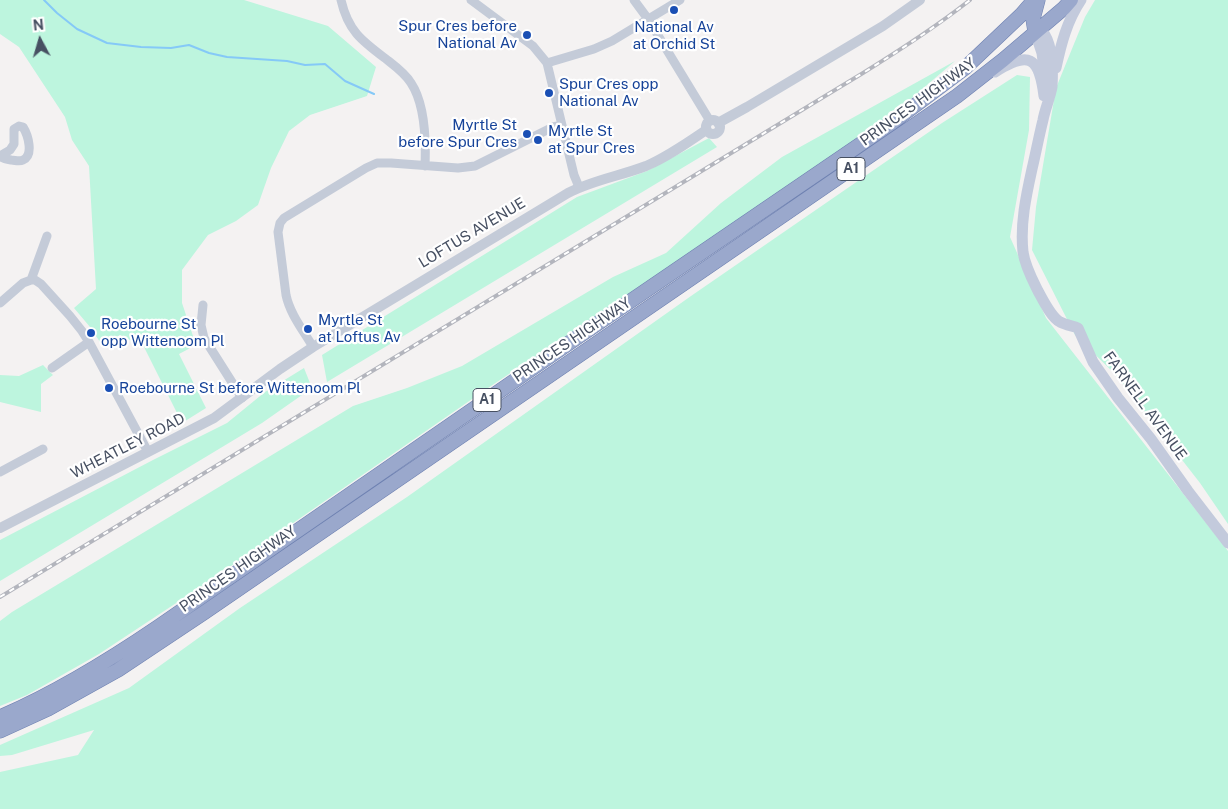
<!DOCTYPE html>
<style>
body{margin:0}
#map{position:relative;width:1228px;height:809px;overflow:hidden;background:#f4f2f2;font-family:"Public Sans",sans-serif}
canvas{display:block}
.north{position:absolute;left:15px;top:15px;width:50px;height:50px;-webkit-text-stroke:4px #fff;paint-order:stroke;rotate:354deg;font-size:14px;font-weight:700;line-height:20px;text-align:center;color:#475062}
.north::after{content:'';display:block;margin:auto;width:18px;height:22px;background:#475062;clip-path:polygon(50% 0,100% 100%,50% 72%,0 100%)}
</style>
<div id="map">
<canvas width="1228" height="809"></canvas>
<div class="north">N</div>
</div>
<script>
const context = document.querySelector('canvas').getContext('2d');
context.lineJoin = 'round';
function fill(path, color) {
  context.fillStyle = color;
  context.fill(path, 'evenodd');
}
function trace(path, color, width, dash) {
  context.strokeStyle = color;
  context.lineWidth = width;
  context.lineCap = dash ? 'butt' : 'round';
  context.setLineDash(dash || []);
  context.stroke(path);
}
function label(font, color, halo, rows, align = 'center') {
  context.font = font + ' "Public Sans",sans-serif';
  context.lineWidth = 4.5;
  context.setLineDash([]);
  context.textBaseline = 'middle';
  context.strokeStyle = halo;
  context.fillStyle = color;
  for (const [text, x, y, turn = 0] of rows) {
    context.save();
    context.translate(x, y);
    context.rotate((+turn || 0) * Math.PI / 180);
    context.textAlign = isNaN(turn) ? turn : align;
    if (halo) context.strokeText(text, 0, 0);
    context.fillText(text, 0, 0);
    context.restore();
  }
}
fill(new Path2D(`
 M 0,0 L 244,0 L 328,26 L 376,67 L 367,96 L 310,115 L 289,131 L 271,168 L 258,205 L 236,221 L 208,235 L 182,270 L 182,303 L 196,345 L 179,354 L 206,408 L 182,423 L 144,347 L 120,335 L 102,345 L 90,327 L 74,308 L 96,289 L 89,166 L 72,140 L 65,117 L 19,47 L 0,34 Z
 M 1095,0 L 1228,0 L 1228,524 L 1200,483 L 1116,375 L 1075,335 L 1032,250 L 1036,207 L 1056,88 L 1085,17 Z
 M 955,61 L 892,115 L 693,251 L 488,388 L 205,584 L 99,654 L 27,695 L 0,706 L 0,621 L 12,612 L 353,406 L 407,388 L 462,366 L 613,277 L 666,253 L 721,203 L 782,157 Z
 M 1017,75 L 1030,77 L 1029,130 L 1010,237 L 1046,318 L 1228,551 L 1228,809 L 0,809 L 0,772 L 78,755 L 94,730 L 12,755 L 0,756 L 0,745 L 129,688 L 240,608 L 407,497 L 691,296 L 942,123 Z
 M 709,138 L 717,147 L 327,382 L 322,355 L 577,197 L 647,171 Z
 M 43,365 L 53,375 L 41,384 L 41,412 L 0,402 L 0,375 L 19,376 Z
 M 304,368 L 312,388 L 262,423 L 0,581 L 0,540 L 153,460 L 227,423 L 265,392 Z`), '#bdf5de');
trace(new Path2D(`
 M 44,0 L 57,13 L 77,29 L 107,43 L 141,47 L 171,48 L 189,45 L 209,53 L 227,57 L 287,61 L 305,65 L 325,64 L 345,81 L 374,94`), '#85c9f7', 2);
const trunk = new Path2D(`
 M 1035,32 L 1033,19 L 1038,0
 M 0,717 C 56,693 108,661 158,627 L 572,341 L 893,122 L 965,68 L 1022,14 L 1034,0
 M 0,731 L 48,709 L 118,670 L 205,612 L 957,96 L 1003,60 L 1064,8 L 1071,0`);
trace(trunk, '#6f82b2', 15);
trace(new Path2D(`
 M 341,0 C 348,31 362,41 386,59 C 395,66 405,73 411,83 C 425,104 426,141 425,166
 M 471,0 L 533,46 L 547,63 L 574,175 L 579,187
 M 634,0 L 648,19 L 710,121
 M 547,63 L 594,49 L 612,41 L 680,0
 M 0,156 C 3,159 6,159 11,160 C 15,160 19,162 23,160 C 34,155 28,135 23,127 L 19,126 L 14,129 L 14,144 L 10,150 L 0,156
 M 31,280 L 35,280 L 41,284 L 70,316 L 82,331 L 89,342 L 148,452
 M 31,280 L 47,236
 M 0,303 L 23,283 L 31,280
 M 203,305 L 201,325 L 204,338 L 242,398
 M 313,347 C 303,330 290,314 286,295 L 278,232 L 280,223 L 284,218 L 366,168 L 377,163 L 391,163 L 458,168 L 475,166 L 553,127 L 562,125
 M 52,368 L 89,342
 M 0,472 L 43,449`), '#c4cbd8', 9);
trace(new Path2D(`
 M706 127a7 7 0 1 1 14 0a7 7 0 1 1-14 0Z
 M 718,123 L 747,107 L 883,26 L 920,0
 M 0,528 L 214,418 L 280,369 L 313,347 L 568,193 C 593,180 620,176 646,166 C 667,157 687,143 706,130`), '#c4cbd8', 10);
trace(new Path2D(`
 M 1040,29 C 1053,40 1053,70 1052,87 C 1050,98 1045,109 1043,120 C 1039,136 1036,152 1032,169 C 1026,196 1020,224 1023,252 C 1025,266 1032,279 1038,291 C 1043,300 1051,317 1060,322 C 1066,325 1073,326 1078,328 L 1093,362 L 1118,398 L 1151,439 L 1188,491 L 1228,543
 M 1035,32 L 1042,53 L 1045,76
 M 1056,68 C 1061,44 1067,21 1081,0
 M 995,72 C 1029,51 1039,56 1044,96`), '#c3cadc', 11);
trace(trunk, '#9aa8cc', 14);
const rail = new Path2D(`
 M 0,597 L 863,73 C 900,50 936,27 970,0`);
trace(rail, '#b3b5bd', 4);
trace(rail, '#fff', 2, [5.5]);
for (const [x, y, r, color] of [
 [674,10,5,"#1a4fb4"],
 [527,35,5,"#1a4fb4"],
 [549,93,5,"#1a4fb4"],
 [527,134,5,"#1a4fb4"],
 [538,140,5,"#1a4fb4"],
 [308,329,5,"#1a4fb4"],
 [91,333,5,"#1a4fb4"],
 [109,388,5,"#1a4fb4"]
]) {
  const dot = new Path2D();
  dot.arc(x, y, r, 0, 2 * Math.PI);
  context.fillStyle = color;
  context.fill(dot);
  trace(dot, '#fff', 2);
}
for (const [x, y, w] of [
 [851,169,28],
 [487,400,28]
]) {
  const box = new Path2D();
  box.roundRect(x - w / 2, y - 11.5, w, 23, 4);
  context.fillStyle = '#fff';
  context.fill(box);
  trace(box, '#475062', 1);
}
label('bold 14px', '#475062', null, [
 ["A1",851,169],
 ["A1",487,400]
]);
label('15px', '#164399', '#fff', [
 ["Spur Cres before",517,26,"right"],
 ["National Av",517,43,"right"],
 ["National Av",674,27,"center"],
 ["at Orchid St",674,44,"center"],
 ["Spur Cres opp",559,84],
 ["National Av",559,101],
 ["Myrtle St",517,125,"right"],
 ["before Spur Cres",517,142,"right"],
 ["Myrtle St",548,131],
 ["at Spur Cres",548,148],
 ["Myrtle St",318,320],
 ["at Loftus Av",318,337],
 ["Roebourne St",101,324],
 ["opp Wittenoom Pl",101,341],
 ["Roebourne St before Wittenoom Pl",119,388]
], 'left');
label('15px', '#475062', '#fff', [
 ["PRINCES HIGHWAY",918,102,-36],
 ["LOFTUS AVENUE",472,233,-31],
 ["PRINCES HIGHWAY",572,340,-34],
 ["FARNELL AVENUE",1145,406,54],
 ["WHEATLEY ROAD",128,446,-27],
 ["PRINCES HIGHWAY",238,569,-35]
]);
</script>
